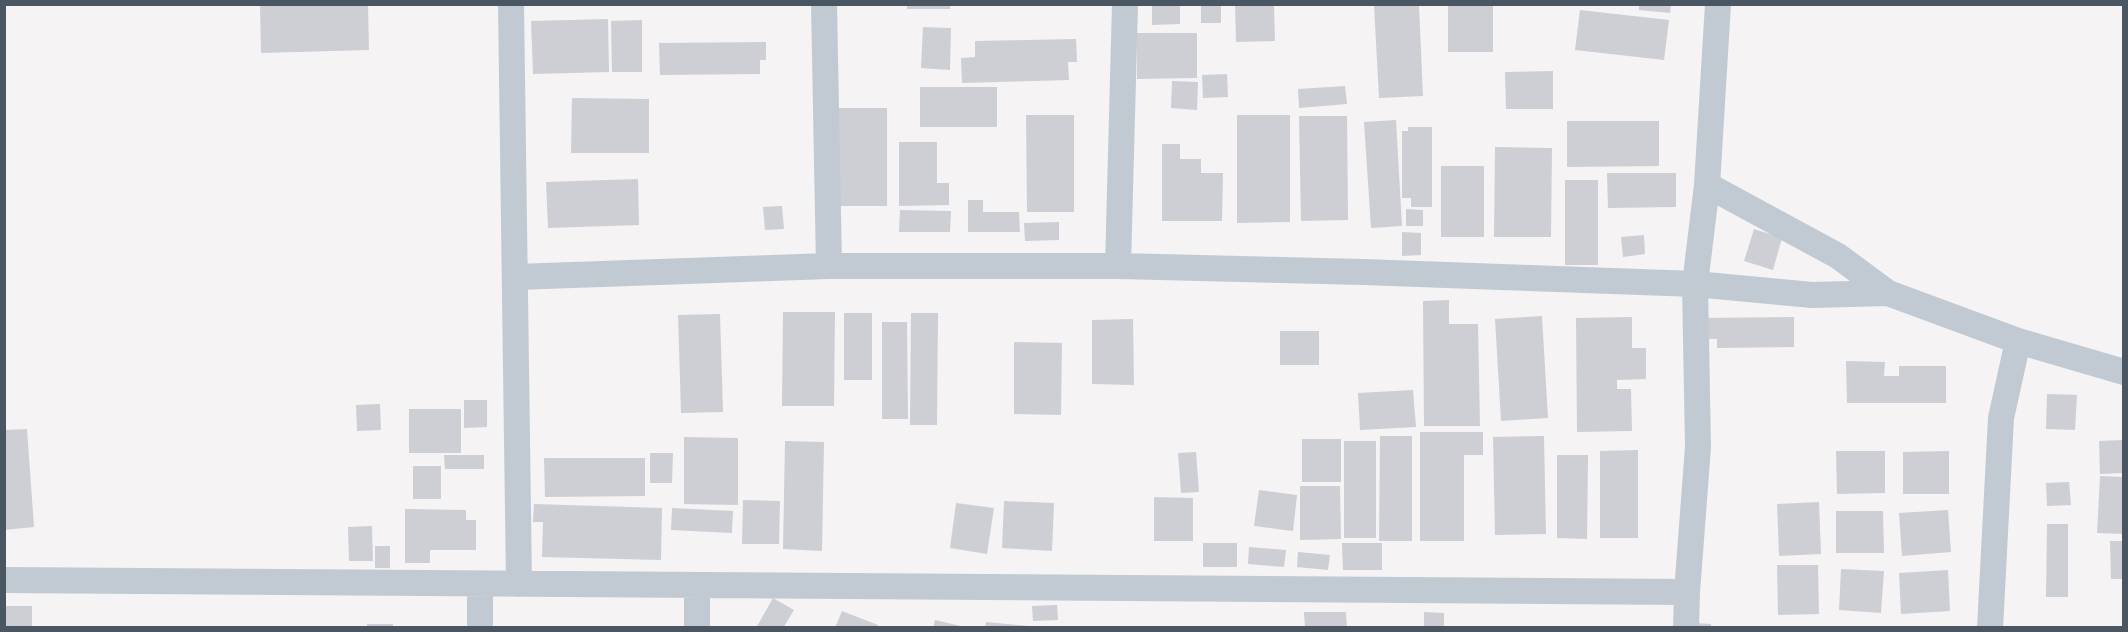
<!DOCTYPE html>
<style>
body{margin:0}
#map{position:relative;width:2128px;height:632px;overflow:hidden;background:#f5f3f3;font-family:Cabin,sans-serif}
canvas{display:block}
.frame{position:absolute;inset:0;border:6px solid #4a5661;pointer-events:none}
</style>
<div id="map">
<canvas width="2128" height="632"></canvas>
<div class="frame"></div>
</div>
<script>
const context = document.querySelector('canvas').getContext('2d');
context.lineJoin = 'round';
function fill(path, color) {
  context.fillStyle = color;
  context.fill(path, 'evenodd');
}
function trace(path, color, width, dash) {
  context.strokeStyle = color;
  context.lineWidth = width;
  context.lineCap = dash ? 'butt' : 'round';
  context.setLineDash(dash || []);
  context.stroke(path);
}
fill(new Path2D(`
 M 260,4 L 368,4 L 369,50 L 261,53 Z
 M 907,4 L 950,4 L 950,9 L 907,9 Z
 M 1152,4 L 1180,4 L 1180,24 L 1152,25 Z
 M 1201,4 L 1221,4 L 1221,23 L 1201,23 Z
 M 1235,4 L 1274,4 L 1275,41 L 1236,42 Z
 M 1448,4 L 1493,4 L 1493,52 L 1448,52 Z
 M 1639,4 L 1671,4 L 1670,13 L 1639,10 Z
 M 1374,5 L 1419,5 L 1423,96 L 1379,98 Z
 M 1580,10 L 1669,20 L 1664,60 L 1575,50 Z
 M 608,19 L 609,72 L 533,74 L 531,21 Z
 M 642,20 L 642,72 L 612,72 L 611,21 Z
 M 923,27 L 951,28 L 950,70 L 921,68 Z
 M 1137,33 L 1197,33 L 1197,78 L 1137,79 Z
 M 1076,39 L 1077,62 L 1068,62 L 1069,80 L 962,83 L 961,58 L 975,57 L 975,41 Z
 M 766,42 L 766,60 L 760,60 L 760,74 L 660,75 L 659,43 Z
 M 1553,71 L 1553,109 L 1506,109 L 1505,72 Z
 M 1227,74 L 1228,97 L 1203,98 L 1202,75 Z
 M 1172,81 L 1198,82 L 1197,110 L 1171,108 Z
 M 1345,86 L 1347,104 L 1299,108 L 1298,89 Z
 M 920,87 L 997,87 L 997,127 L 920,127 Z
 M 572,98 L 649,99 L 649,153 L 571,153 Z
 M 837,108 L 887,108 L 887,206 L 837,206 Z
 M 1026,115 L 1074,115 L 1074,212 L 1027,212 Z
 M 1237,115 L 1290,115 L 1290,222 L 1237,223 Z
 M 1299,116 L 1347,116 L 1348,220 L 1301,221 Z
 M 1396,120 L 1402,226 L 1371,228 L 1364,122 Z
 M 1567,121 L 1659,121 L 1659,166 L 1567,167 Z
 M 1408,127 L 1432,127 L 1432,207 L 1411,207 L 1411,198 L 1402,198 L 1402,131 L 1408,131 Z
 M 899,142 L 937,142 L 937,183 L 949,183 L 949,205 L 899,206 Z
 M 1162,144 L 1180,144 L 1180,159 L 1201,159 L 1201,173 L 1223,173 L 1222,221 L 1162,221 Z
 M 1495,147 L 1552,148 L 1551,237 L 1494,237 Z
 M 1441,166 L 1484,166 L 1484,237 L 1441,237 Z
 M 1607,173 L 1676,173 L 1676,207 L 1608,208 Z
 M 638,179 L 639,225 L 548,228 L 546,182 Z
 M 1565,180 L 1598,180 L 1598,265 L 1565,265 Z
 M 968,200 L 983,200 L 983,212 L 1019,212 L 1020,232 L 968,232 Z
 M 782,206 L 784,229 L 765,230 L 763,207 Z
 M 1406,209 L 1423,210 L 1423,226 L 1406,226 Z
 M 900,210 L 951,211 L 950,232 L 899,232 Z
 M 1059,222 L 1059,240 L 1025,241 L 1024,223 Z
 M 1754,229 L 1782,238 L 1773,270 L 1744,261 Z
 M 1402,232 L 1421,233 L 1421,255 L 1402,256 Z
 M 1644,235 L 1645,254 L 1623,257 L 1621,237 Z
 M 1449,300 L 1449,324 L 1478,324 L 1480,426 L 1424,426 L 1423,301 Z
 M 783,312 L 835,312 L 834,406 L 782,406 Z
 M 844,313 L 872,313 L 872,380 L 844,380 Z
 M 911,313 L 938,313 L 937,425 L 910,425 Z
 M 720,314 L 723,412 L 681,413 L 678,315 Z
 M 1542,316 L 1548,418 L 1501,421 L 1495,319 Z
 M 1632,317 L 1632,348 L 1646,348 L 1646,379 L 1617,380 L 1617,389 L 1631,389 L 1632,431 L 1577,432 L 1576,318 Z
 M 1794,317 L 1794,347 L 1717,348 L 1717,339 L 1700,339 L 1700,318 Z
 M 1133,319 L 1134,385 L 1092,384 L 1092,320 Z
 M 882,322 L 907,322 L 908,419 L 882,419 Z
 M 1280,331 L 1319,331 L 1319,365 L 1280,365 Z
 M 1014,342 L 1062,343 L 1061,415 L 1014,414 Z
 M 1846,361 L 1885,362 L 1884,376 L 1899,376 L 1899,366 L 1946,366 L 1946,403 L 1847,403 Z
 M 1413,390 L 1416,427 L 1360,430 L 1358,393 Z
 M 2047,394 L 2077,395 L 2075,430 L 2046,429 Z
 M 464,400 L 487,400 L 487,427 L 464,428 Z
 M 380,404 L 381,430 L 357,431 L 356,405 Z
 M 409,409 L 461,409 L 461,453 L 409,453 Z
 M 27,429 L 34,527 L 4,530 L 4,430 Z
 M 1420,432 L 1483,432 L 1483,455 L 1464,455 L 1464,541 L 1420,541 Z
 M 1380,436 L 1412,436 L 1412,541 L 1379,541 Z
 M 1544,436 L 1546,534 L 1495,535 L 1493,437 Z
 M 684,437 L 738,438 L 738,505 L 684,504 Z
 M 1302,439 L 1341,439 L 1341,482 L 1302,482 Z
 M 2123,440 L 2124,473 L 2100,474 L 2099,441 Z
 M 785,441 L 824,442 L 822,551 L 783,549 Z
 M 1344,441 L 1376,441 L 1376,538 L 1344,538 Z
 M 1638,450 L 1638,538 L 1600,538 L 1600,451 Z
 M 1836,451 L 1885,451 L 1885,493 L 1837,494 Z
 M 1949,451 L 1949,494 L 1903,494 L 1903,452 Z
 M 1196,452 L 1199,492 L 1181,493 L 1178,453 Z
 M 650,453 L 673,453 L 672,483 L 650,483 Z
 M 444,455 L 484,455 L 484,469 L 445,469 Z
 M 1557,455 L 1588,455 L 1587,539 L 1557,538 Z
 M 544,458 L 645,458 L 645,496 L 545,497 Z
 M 413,466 L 441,466 L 441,499 L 413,499 Z
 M 2100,476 L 2124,477 L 2124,534 L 2097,533 Z
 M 2069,482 L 2071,505 L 2047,506 L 2046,483 Z
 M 1300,486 L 1340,486 L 1341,539 L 1300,540 Z
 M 1259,490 L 1297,495 L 1293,531 L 1254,526 Z
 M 1154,497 L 1193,498 L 1193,541 L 1154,541 Z
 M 743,500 L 780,501 L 779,544 L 742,544 Z
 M 1004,501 L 1054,503 L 1052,551 L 1002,548 Z
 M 1819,502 L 1821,554 L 1779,556 L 1777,504 Z
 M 956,503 L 994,508 L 987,554 L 950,548 Z
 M 534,504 L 662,508 L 661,560 L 542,557 L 543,522 L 533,522 Z
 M 672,508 L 733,511 L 732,533 L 671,530 Z
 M 405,509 L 466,510 L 466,520 L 476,520 L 476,550 L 430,550 L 430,563 L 405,563 Z
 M 1948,510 L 1951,552 L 1902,556 L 1899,513 Z
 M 1836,511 L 1883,511 L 1884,553 L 1836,553 Z
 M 2047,524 L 2068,524 L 2068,597 L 2046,597 Z
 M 372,526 L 373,561 L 349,561 L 348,527 Z
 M 2110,541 L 2124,541 L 2124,579 L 2111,579 Z
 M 1203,543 L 1237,543 L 1237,567 L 1203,567 Z
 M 1342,543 L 1382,543 L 1382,570 L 1343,570 Z
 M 375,546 L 390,546 L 390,568 L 375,568 Z
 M 1249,547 L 1286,550 L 1284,567 L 1248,564 Z
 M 1298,552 L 1330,555 L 1328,570 L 1297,567 Z
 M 1777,565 L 1818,565 L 1819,614 L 1778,615 Z
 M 1841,569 L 1884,571 L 1881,613 L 1839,610 Z
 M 1948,570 L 1950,611 L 1901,614 L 1899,573 Z
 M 773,598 L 794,610 L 783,628 L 756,628 Z
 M 1057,605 L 1058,620 L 1033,621 L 1032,606 Z
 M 4,606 L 32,606 L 32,627 L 4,627 Z
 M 842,611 L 878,625 L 877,628 L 835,628 Z
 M 1304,612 L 1346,612 L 1347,628 L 1305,628 Z
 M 1424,612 L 1444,613 L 1444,628 L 1424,628 Z
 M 935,620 L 965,627 L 964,628 L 933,628 Z
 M 986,622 L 1029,626 L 1029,628 L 985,628 Z
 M 1696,623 L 1711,624 L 1711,628 L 1696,628 Z
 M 367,624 L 393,624 L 393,628 L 367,628 Z`), '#cdcfd5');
trace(new Path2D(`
 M 511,4 L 519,584
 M 824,4 L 829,266
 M 1707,185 L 1838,256 L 1888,293 L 2018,341 L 2124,372
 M 1118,266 L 1125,4
 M 516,277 L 829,266 L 1118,266 L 1363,272 L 1695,284 L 1812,295 L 1888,293
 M 4,580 L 1687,592
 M 480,584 L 480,628
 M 697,585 L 697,628
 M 1686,628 L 1687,592 L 1698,447 L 1695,284 L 1707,185 L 1718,4
 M 1990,628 L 2001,418 L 2018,341`), '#c1cad2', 26);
</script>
